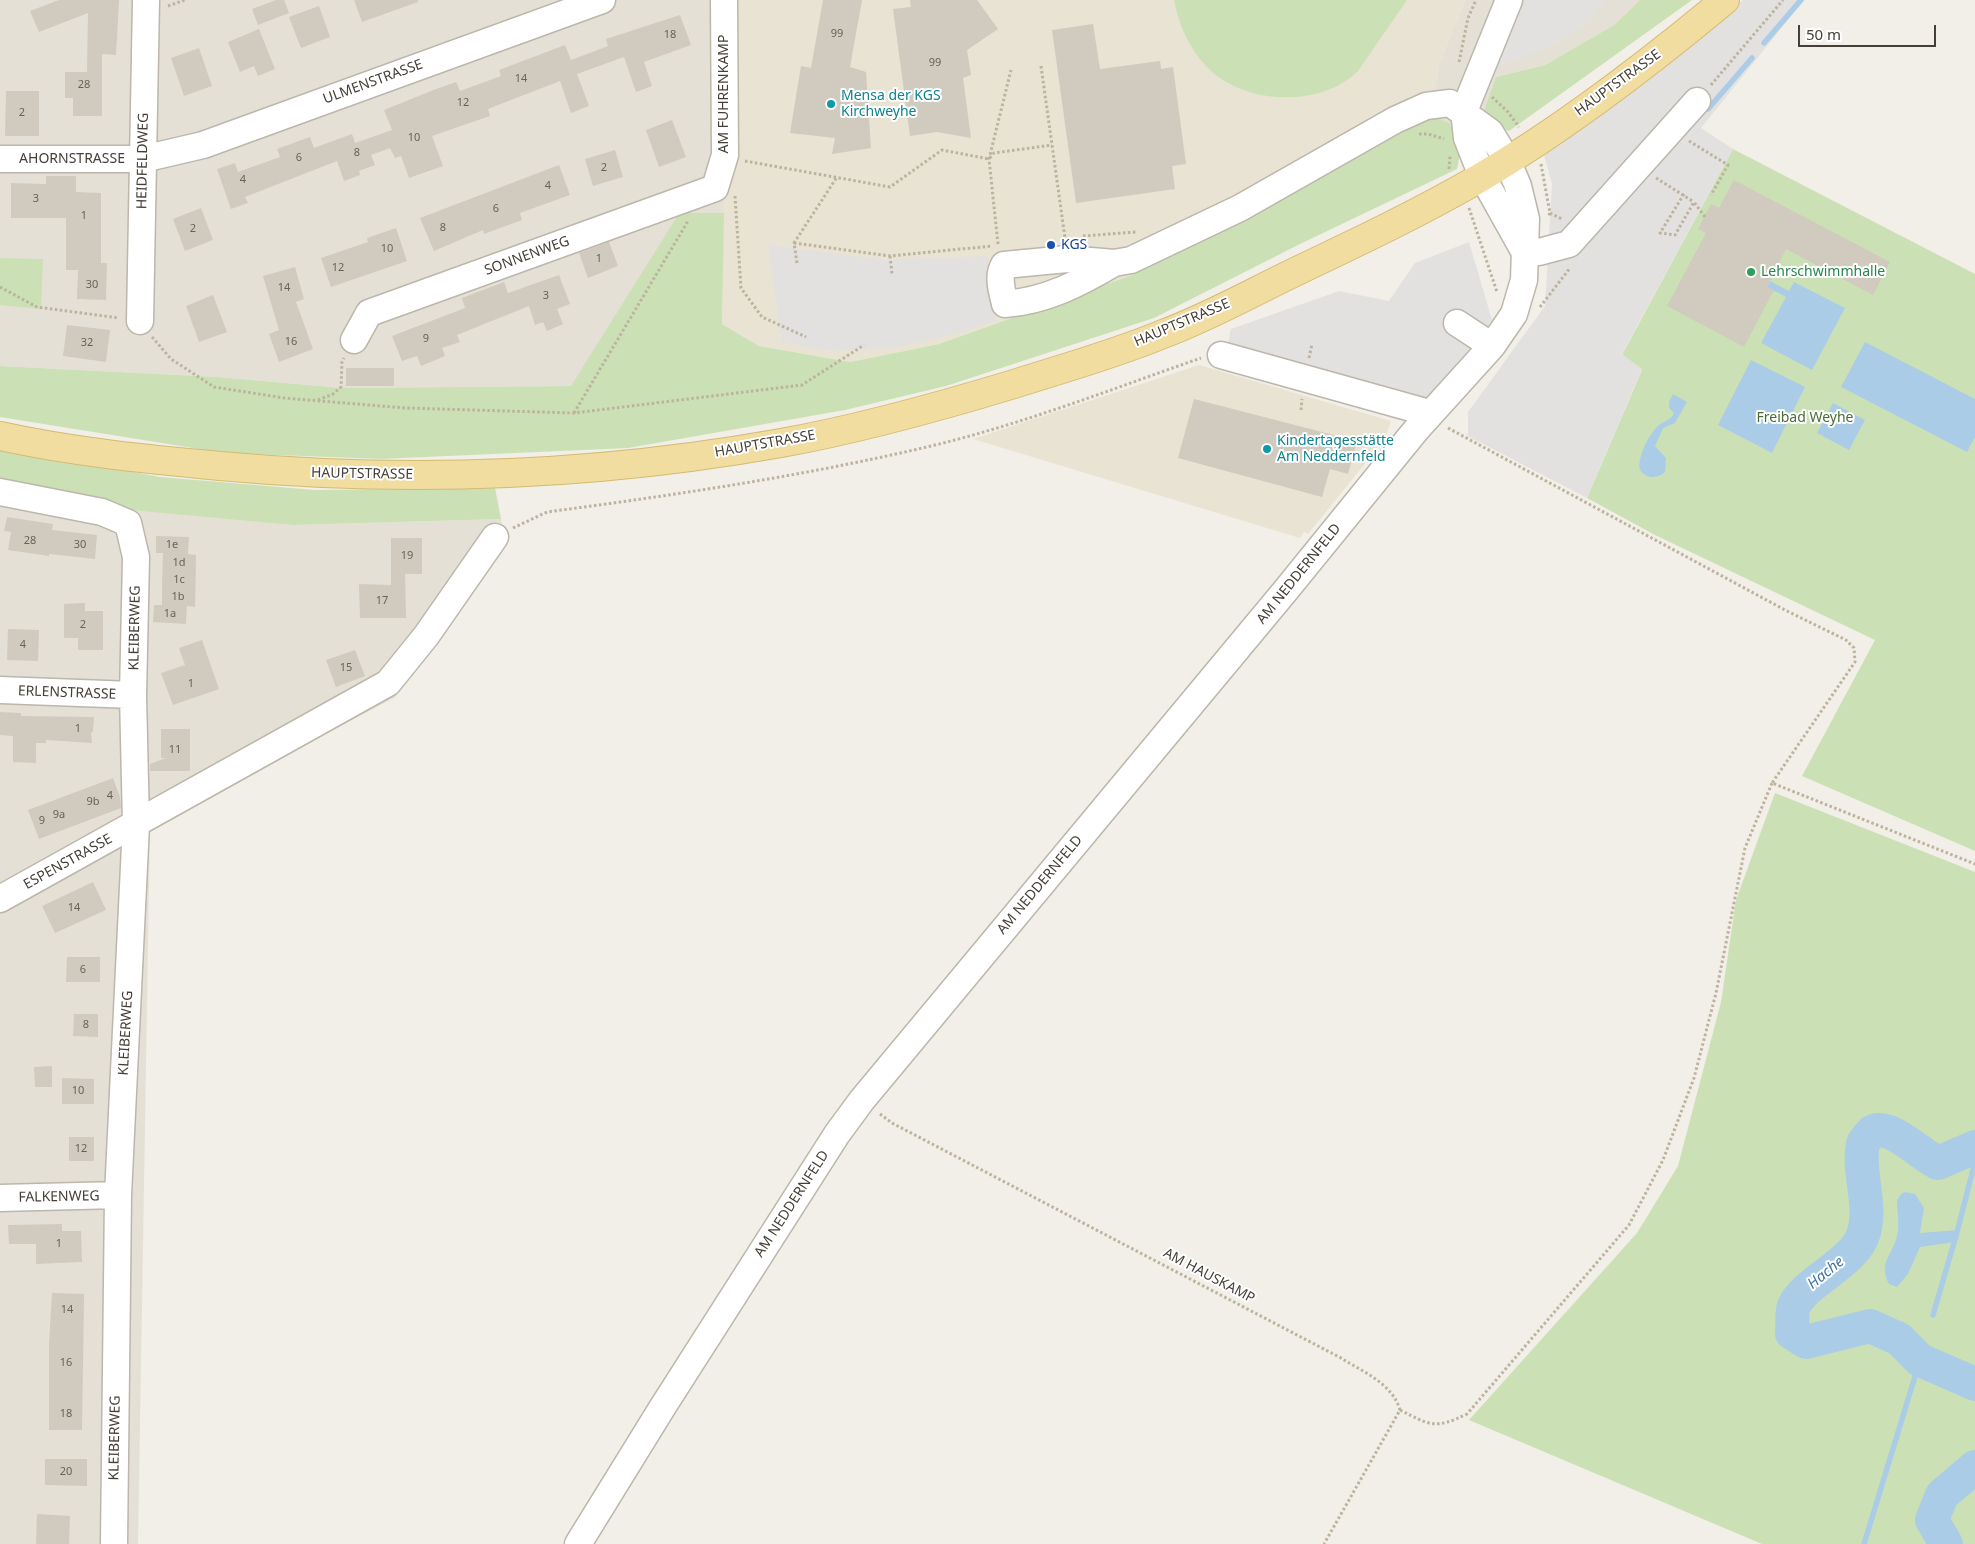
<!DOCTYPE html>
<meta charset="utf-8">
<style>
body{margin:0}
#map{position:relative;width:1975px;height:1544px;overflow:hidden;background:#f1efe7;font-family:"Noto Sans",sans-serif}
canvas{display:block}
.scale{position:absolute;left:1798px;top:25px;width:138px;height:22px;box-sizing:border-box;border:2px solid #443f37;border-top:0;padding-left:6px;font-size:15px;line-height:18px;white-space:nowrap;color:#443f37;-webkit-text-stroke:4px #fff;paint-order:stroke}
</style>
<div id="map">
<canvas width="1975" height="1544"></canvas>
<div class="scale">50 m</div>
</div>
<script>
const context = document.querySelector('canvas').getContext('2d');
context.lineJoin = 'round';
function fill(path, color) {
  context.fillStyle = color;
  context.fill(path, 'evenodd');
}
function trace(path, color, width, dash) {
  context.strokeStyle = color;
  context.lineWidth = width;
  context.lineCap = dash ? 'butt' : 'round';
  context.setLineDash(dash || []);
  context.stroke(path);
}
function label(font, color, halo, rows, align = 'center') {
  context.font = font + ' "Noto Sans",sans-serif';
  context.lineWidth = 4;
  context.setLineDash([]);
  context.textBaseline = 'middle';
  context.strokeStyle = halo;
  context.fillStyle = color;
  for (const [text, x, y, turn = 0] of rows) {
    context.save();
    context.translate(x, y);
    context.rotate((+turn || 0) * Math.PI / 180);
    context.textAlign = isNaN(turn) ? turn : align;
    if (halo) context.strokeText(text, 0, 0);
    context.fillText(text, 0, 0);
    context.restore();
  }
}
fill(new Path2D(`
 M 0,0 L 726,0 L 724,213 L 679,213 L 572,386 L 342,388 L 218,377 L 0,366 Z
 M 1465,0 L 1640,0 L 1614,25 L 1545,65 L 1496,77 L 1494,124 L 1462,144 L 1432,116 L 1439,64 Z
 M 0,488 L 293,525 L 501,519 L 506,542 L 432,649 L 394,698 L 150,825 L 138,1544 L 0,1544 Z`), '#e5e0d6');
fill(new Path2D(`
 M 726,0 L 1465,0 L 1439,64 L 1432,116 L 1132,275 L 939,344 L 850,362 L 759,346 L 722,324 Z
 M 1199,365 L 1391,421 L 1385,439 L 1308,534 L 1304,532 L 1300,538 L 973,439 Z`), '#e9e3d3');
fill(new Path2D(`
 M 1174,0 L 1407,0 L 1358,71 C 1320,109 1241,105 1205,65 C 1188,46 1179,25 1174,0 Z
 M 1640,0 L 1692,0 L 1509,131 L 1494,124 L 1484,111 L 1496,77 L 1545,65 L 1614,25 Z
 M 1432,116 L 1449,123 L 1462,144 L 1457,169 L 1300,244 L 1154,318 L 946,386 L 845,410 L 628,448 L 380,459 L 224,453 L 0,417 L 0,366 L 218,377 L 342,388 L 571,386 L 679,213 L 724,213 L 722,324 L 759,346 L 850,362 L 939,344 L 1132,275 Z
 M 1733,149 L 1975,274 L 1975,851 L 1802,776 L 1875,640 L 1655,535 L 1587,498 L 1642,370 L 1622,355 Z
 M 0,258 L 43,259 L 41,309 L 0,305 Z
 M 0,447 L 160,477 L 315,490 L 495,488 L 501,519 L 293,525 L 109,508 L 0,488 Z
 M 1775,793 L 1975,872 L 1975,1544 L 1762,1544 L 1469,1420 L 1637,1233 L 1678,1166 L 1721,1002 L 1736,900 Z`), '#cbe1b5');
fill(new Path2D(`
 M 1522,0 L 1605,0 L 1591,20 L 1552,46 L 1496,66 Z
 M 1743,0 L 1804,0 L 1701,128 L 1733,149 L 1622,354 L 1642,369 L 1587,498 L 1468,436 L 1468,412 L 1545,306 L 1552,184 L 1544,155 L 1649,80 Z
 M 1469,242 L 1492,320 L 1426,404 L 1226,353 L 1231,329 L 1339,291 L 1389,301 L 1415,263 Z
 M 768,245 L 885,260 L 987,256 L 995,321 L 962,332 L 899,347 L 831,351 L 782,342 Z`), '#e3e1df');
fill(new Path2D(`
 M 1770,281 L 1789,291 L 1794,282 L 1845,308 L 1812,370 L 1761,343 L 1786,297 L 1767,287 Z
 M 1865,342 L 1975,399 L 1975,437 L 1967,452 L 1841,387 Z
 M 1751,360 L 1805,387 L 1772,453 L 1718,425 Z
 M 1673,394 L 1687,402 L 1675,423 L 1663,428 L 1655,446 L 1666,458 L 1665,472 C 1657,479 1646,479 1640,470 C 1637,458 1648,436 1657,427 C 1663,420 1670,422 1674,413 L 1669,408 L 1669,402 Z
 M 1833,403 L 1865,420 L 1849,450 L 1817,433 Z
 M 1906,1192 L 1915,1194 L 1924,1208 L 1920,1233 L 1958,1230 L 1955,1242 L 1920,1247 L 1908,1274 L 1897,1287 L 1889,1284 C 1878,1263 1892,1256 1897,1236 C 1900,1225 1897,1211 1897,1200 L 1902,1193 Z`), '#abcce7');
trace(new Path2D(`
 M 1764,43 L 1801,0
 M 1708,109 L 1752,58
 M 1933,1315 L 1956,1236 L 1975,1162
 M 1864,1544 L 1920,1360`), '#abcce7', 5.5);
trace(new Path2D(`
 M 1975,1147 L 1938,1163 C 1921,1155 1889,1122 1872,1132 C 1869,1135 1864,1140 1863,1144 C 1857,1168 1872,1204 1864,1232 C 1856,1263 1806,1280 1794,1306 C 1791,1313 1793,1325 1792,1333 L 1806,1342 L 1870,1326 L 1899,1339 L 1920,1360 L 1975,1384
 M 1946,1544 L 1932,1520 L 1942,1495 L 1975,1467`), '#abcce7', 34);
fill(new Path2D(`
 M 59,0 L 119,0 L 116,55 L 102,54 L 102,116 L 73,116 L 73,98 L 65,98 L 65,72 L 87,72 L 88,13 L 39,32 L 30,11 Z
 M 276,0 L 284,0 L 289,13 L 258,25 L 252,9 Z
 M 354,0 L 418,0 L 418,2 L 362,22 Z
 M 823,0 L 862,0 L 850,67 L 866,72 L 871,148 L 832,154 L 835,138 L 790,133 L 801,66 L 811,68 Z
 M 910,0 L 977,0 L 998,29 L 967,50 L 971,75 L 963,78 L 971,138 L 937,132 L 910,136 L 893,9 L 911,7 Z
 M 319,6 L 330,37 L 301,48 L 289,17 Z
 M 680,15 L 691,45 L 644,62 L 652,86 L 636,92 L 624,57 L 577,74 L 589,106 L 571,113 L 560,81 L 488,109 L 490,116 L 432,136 L 443,166 L 409,178 L 401,156 L 395,158 L 390,148 L 371,155 L 375,165 L 359,171 L 360,175 L 344,181 L 337,161 L 245,197 L 248,203 L 231,209 L 217,169 L 235,163 L 238,172 L 280,157 L 277,149 L 310,137 L 314,148 L 352,134 L 355,143 L 392,130 L 384,110 L 436,89 L 456,82 L 460,91 L 501,76 L 499,70 L 565,45 L 571,60 L 608,46 L 606,39 Z
 M 1093,24 L 1100,69 L 1160,61 L 1161,69 L 1173,67 L 1186,164 L 1172,166 L 1175,189 L 1076,203 L 1052,30 Z
 M 259,29 L 275,69 L 258,76 L 254,66 L 240,72 L 228,42 Z
 M 199,48 L 212,86 L 184,96 L 171,58 Z
 M 6,91 L 39,91 L 39,136 L 5,136 Z
 M 672,120 L 686,157 L 659,167 L 646,130 Z
 M 615,150 L 623,177 L 593,186 L 585,159 Z
 M 559,165 L 570,195 L 520,213 L 522,220 L 484,234 L 483,230 L 434,251 L 420,218 Z
 M 46,176 L 76,176 L 76,192 L 101,193 L 101,263 L 107,263 L 106,300 L 77,299 L 78,270 L 66,270 L 66,218 L 11,218 L 11,183 L 46,184 Z
 M 1734,180 L 1890,262 L 1873,295 L 1786,249 L 1767,287 L 1774,290 L 1744,347 L 1667,306 L 1706,233 L 1698,229 L 1711,204 L 1719,208 Z
 M 201,208 L 213,240 L 185,251 L 173,219 Z
 M 396,228 L 407,261 L 331,287 L 321,258 L 368,242 L 367,238 Z
 M 609,242 L 618,266 L 588,278 L 579,253 Z
 M 295,267 L 304,299 L 296,302 L 313,349 L 279,362 L 269,334 L 279,330 L 263,276 Z
 M 559,275 L 570,304 L 557,309 L 563,324 L 547,331 L 543,322 L 535,325 L 529,306 L 457,335 L 460,342 L 442,348 L 445,356 L 421,366 L 417,356 L 402,361 L 392,336 L 465,308 L 462,298 L 504,282 L 508,293 Z
 M 213,295 L 227,332 L 199,342 L 186,306 Z
 M 67,325 L 110,330 L 106,362 L 63,356 Z
 M 346,368 L 394,368 L 394,386 L 346,386 Z
 M 1194,399 L 1357,441 L 1348,474 L 1330,469 L 1322,497 L 1178,458 Z
 M 7,517 L 53,524 L 52,530 L 97,535 L 95,559 L 49,554 L 49,556 L 8,550 L 11,532 L 4,531 Z
 M 156,536 L 189,537 L 188,554 L 196,555 L 195,607 L 187,606 L 186,624 L 153,622 L 154,605 L 162,605 L 162,588 L 163,553 L 156,553 Z
 M 391,538 L 422,538 L 422,574 L 405,574 L 406,618 L 360,618 L 359,584 L 391,585 Z
 M 85,603 L 85,611 L 103,611 L 103,650 L 78,650 L 78,638 L 64,638 L 64,604 Z
 M 8,629 L 39,630 L 38,661 L 7,660 Z
 M 202,640 L 219,689 L 173,705 L 161,673 L 185,665 L 179,648 Z
 M 355,650 L 365,676 L 336,687 L 326,660 Z
 M 0,712 L 21,713 L 21,716 L 94,717 L 93,732 L 91,733 L 92,743 L 46,740 L 46,743 L 36,743 L 36,763 L 13,762 L 13,736 L 0,735 Z
 M 161,729 L 190,729 L 190,771 L 150,771 L 150,764 L 166,758 L 161,758 Z
 M 113,778 L 120,797 L 121,808 L 39,839 L 28,810 Z
 M 93,882 L 106,910 L 55,933 L 42,906 Z
 M 67,957 L 100,957 L 100,982 L 66,982 Z
 M 74,1014 L 98,1014 L 98,1037 L 73,1036 Z
 M 52,1066 L 52,1087 L 35,1087 L 34,1067 Z
 M 62,1078 L 94,1079 L 94,1104 L 62,1104 Z
 M 69,1137 L 94,1137 L 94,1161 L 69,1161 Z
 M 62,1224 L 62,1231 L 81,1231 L 82,1262 L 36,1264 L 36,1244 L 9,1244 L 8,1225 Z
 M 52,1293 L 84,1294 L 82,1430 L 49,1430 L 49,1345 Z
 M 45,1459 L 87,1459 L 87,1486 L 45,1485 Z
 M 37,1514 L 70,1516 L 69,1544 L 36,1544 Z`), '#d1cabe');
const minor = new Path2D(`
 M 1509,0 L 1464,111 L 1467,138 L 1482,176 L 1524,251
 M 0,159 L 143,159 L 203,145 L 602,0
 M 1524,251 L 1539,252 L 1569,244 L 1697,101
 M 1004,265 C 997,276 1002,291 1005,304 C 1046,301 1080,283 1114,263
 M 140,321 L 146,0
 M 1457,323 L 1492,346
 M 354,340 L 369,313 L 715,188 L 725,155 L 724,0
 M 1221,355 L 1422,411
 M 0,492 L 102,512 L 128,523 L 136,557 L 133,695 L 136,825 L 118,1195 L 114,1544
 M 0,690 L 133,695
 M 0,899 L 388,683 L 426,636 L 495,537
 M 0,1198 L 118,1195
 M 578,1544 L 662,1408 L 837,1134 L 862,1100 L 1286,590 L 1416,430 L 1492,346 L 1514,314 L 1524,280 L 1526,219 L 1518,186 L 1507,160 L 1490,132 L 1450,103 L 1426,106 L 1395,120 L 1240,208 L 1131,260 L 1114,263 L 1067,259 L 1004,265`);
const major = new Path2D(`
 M 0,436 C 72,452 146,459 220,466 C 407,483 596,476 781,443 C 860,429 938,407 1014,384 C 1064,368 1115,354 1163,334 C 1209,317 1253,292 1297,271 C 1358,242 1419,213 1478,179 C 1565,128 1647,65 1725,0`);
trace(minor, '#bcb6ab', 29);
trace(major, '#d4ba72', 30);
trace(new Path2D(`
 M 168,6 L 185,0
 M 1459,62 L 1468,18 L 1476,0
 M 1041,66 L 1065,238
 M 1711,85 L 1783,0
 M 1492,97 L 1508,112 L 1519,127
 M 1419,134 L 1428,134 L 1444,139
 M 1689,141 L 1728,165 L 1711,195
 M 745,161 L 890,187 L 942,150 L 989,159 L 994,153 L 1052,145
 M 1541,164 L 1550,213 L 1548,217
 M 1449,169 L 1450,156
 M 1656,178 L 1694,202
 M 1684,194 L 1660,233 L 1675,235 L 1694,202 L 1705,217
 M 735,196 L 741,288 L 762,317 L 806,337
 M 1469,208 L 1497,292
 M 1550,213 L 1562,219
 M 1083,236 L 1136,232
 M 794,243 L 890,256 L 992,246
 M 998,244 L 989,159 L 1011,70
 M 890,256 L 892,274
 M 797,263 L 794,243 L 837,177
 M 0,287 L 37,307 L 119,318
 M 1540,307 L 1570,268
 M 152,337 L 171,359 L 214,387 L 284,398 L 405,408 L 574,413 L 802,385 L 864,345
 M 1309,358 L 1312,344
 M 318,400 L 333,394 L 341,387 L 342,362 L 344,358
 M 1301,410 L 1302,399
 M 574,413 L 688,221
 M 1448,428 L 1785,610 L 1846,640 L 1854,648 L 1855,662 L 1772,783 L 1975,864
 M 513,528 L 547,512 C 675,495 804,476 931,446 C 1023,424 1112,389 1201,358
 M 880,1114 L 892,1123 L 1341,1358 C 1363,1372 1392,1383 1400,1410 L 1324,1544
 M 1400,1410 C 1430,1425 1434,1430 1467,1414 L 1629,1225 L 1663,1160 L 1694,1078 L 1716,993 L 1745,848 L 1772,783`), '#bcb29e', 3, [2.5, 2.5]);
trace(minor, '#fff', 26);
trace(major, '#f1dda0', 28);
for (const [x, y, r, color] of [
 [831,104,5,"#0f9aa8"],
 [1051,245,5,"#1a4fb4"],
 [1751,272,5,"#2e9e5b"],
 [1267,449,5,"#0f9aa8"]
]) {
  const dot = new Path2D();
  dot.arc(x, y, r, 0, 2 * Math.PI);
  context.fillStyle = color;
  context.fill(dot);
  trace(dot, '#fff', 2);
}
label('11px', '#676259', null, [
 ["99",837,34],
 ["18",670,35],
 ["99",935,63],
 ["14",521,79],
 ["28",84,85],
 ["12",463,103],
 ["2",22,113],
 ["10",414,138],
 ["8",357,153],
 ["6",299,158],
 ["2",604,168],
 ["4",243,180],
 ["4",548,186],
 ["3",36,199],
 ["6",496,209],
 ["1",84,216],
 ["8",443,228],
 ["2",193,229],
 ["10",387,249],
 ["1",599,259],
 ["12",338,268],
 ["30",92,285],
 ["14",284,288],
 ["3",546,296],
 ["9",426,339],
 ["16",291,342],
 ["32",87,343],
 ["28",30,541],
 ["30",80,545],
 ["1e",172,545],
 ["19",407,556],
 ["1d",179,563],
 ["1c",179,580],
 ["1b",178,597],
 ["17",382,601],
 ["1a",170,614],
 ["2",83,625],
 ["4",23,645],
 ["15",346,668],
 ["1",191,684],
 ["1",78,729],
 ["11",175,750],
 ["4",110,796],
 ["9b",93,802],
 ["9a",59,815],
 ["9",42,821],
 ["14",74,908],
 ["6",83,970],
 ["8",86,1025],
 ["10",78,1091],
 ["12",81,1149],
 ["1",59,1244],
 ["14",67,1310],
 ["16",66,1363],
 ["18",66,1414],
 ["20",66,1472]
]);
label('14px', '#443f37', '#fff', [
 ["ULMENSTRASSE",373,82,-20],
 ["HAUPTSTRASSE",1618,83,-36],
 ["AM FUHRENKAMP",724,94,-90],
 ["AHORNSTRASSE",72,159],
 ["HEIDFELDWEG",143,161,-89],
 ["SONNENWEG",527,256,-20],
 ["HAUPTSTRASSE",1182,323,-23],
 ["HAUPTSTRASSE",765,444,-10],
 ["HAUPTSTRASSE",362,474,1],
 ["AM NEDDERNFELD",1299,574,-51],
 ["KLEIBERWEG",135,628,-89],
 ["ERLENSTRASSE",67,693,2],
 ["ESPENSTRASSE",68,862,-29],
 ["AM NEDDERNFELD",1040,885,-50],
 ["KLEIBERWEG",126,1033,-87],
 ["FALKENWEG",59,1197,-1],
 ["AM NEDDERNFELD",792,1204,-57],
 ["AM HAUSKAMP",1209,1276,28],
 ["KLEIBERWEG",115,1438,-89]
]);
label('14px', '#0d838f', '#fff', [
 ["Mensa der KGS",841,96],
 ["Kirchweyhe",841,112],
 ["Kindertagesstätte",1277,441],
 ["Am Neddernfeld",1277,457]
], 'left');
label('14px', '#164399', '#fff', [
 ["KGS",1061,245]
], 'left');
label('14px', '#27864d', '#fff', [
 ["Lehrschwimmhalle",1761,272]
], 'left');
label('14px', '#466e32', '#fff', [
 ["Freibad Weyhe",1805,418]
]);
label('italic 15px', '#3e74a2', '#fff', [
 ["Hache",1826,1273,-39]
]);
</script>
